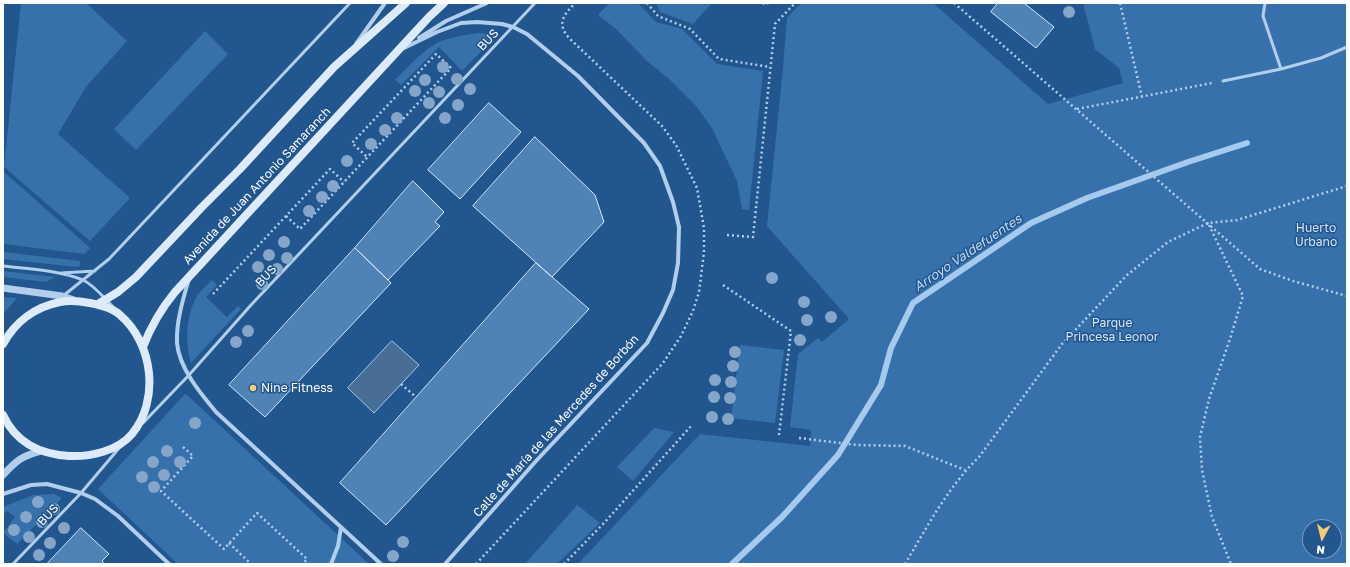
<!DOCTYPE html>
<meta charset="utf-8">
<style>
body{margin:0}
#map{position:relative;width:1350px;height:567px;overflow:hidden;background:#22568e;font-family:"Golos Text",sans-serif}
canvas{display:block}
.frame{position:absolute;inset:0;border:4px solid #fff;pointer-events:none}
.north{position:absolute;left:1302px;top:519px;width:40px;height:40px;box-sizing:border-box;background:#22568e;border:1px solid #7a9abb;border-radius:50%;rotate:187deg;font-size:11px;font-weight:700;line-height:16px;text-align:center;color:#fff}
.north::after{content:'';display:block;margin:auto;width:14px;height:18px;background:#f8cb73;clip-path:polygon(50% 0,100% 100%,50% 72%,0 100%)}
</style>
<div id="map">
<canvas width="1350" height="567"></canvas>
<div class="frame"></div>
<div class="north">N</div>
</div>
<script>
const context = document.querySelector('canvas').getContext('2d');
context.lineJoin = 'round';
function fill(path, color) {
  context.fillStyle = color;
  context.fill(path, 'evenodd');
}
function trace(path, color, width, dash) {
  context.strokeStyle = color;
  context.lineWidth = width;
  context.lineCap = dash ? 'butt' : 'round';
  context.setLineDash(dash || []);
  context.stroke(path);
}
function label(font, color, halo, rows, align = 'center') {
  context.font = font + ' "Golos Text",sans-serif';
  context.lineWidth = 3;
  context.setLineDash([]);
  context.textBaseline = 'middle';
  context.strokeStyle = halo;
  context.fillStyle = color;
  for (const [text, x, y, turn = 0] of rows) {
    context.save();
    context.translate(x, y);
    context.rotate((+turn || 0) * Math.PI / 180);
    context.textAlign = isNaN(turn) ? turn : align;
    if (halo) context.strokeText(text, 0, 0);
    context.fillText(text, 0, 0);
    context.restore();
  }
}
fill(new Path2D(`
 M 21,3 L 86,3 L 127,41 L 86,87 L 58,134 L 130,198 L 90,241 L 4,167 Z
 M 609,3 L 638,3 L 656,22 L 682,29 L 717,64 L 763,71 L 749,210 L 742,209 L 737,181 L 712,128 L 696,106 L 668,78 L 647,61 L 616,29 L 598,15 Z
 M 656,3 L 712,3 L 693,24 L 660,12 Z
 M 801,3 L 933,3 L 1048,104 L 1123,83 L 1119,68 L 1095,49 L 1083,3 L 1347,3 L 1347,564 L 578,564 L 700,434 L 810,446 L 811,430 L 790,427 L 798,354 L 818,338 L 822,342 L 849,319 L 767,226 L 783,67 L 787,18 ZM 1310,527 L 1334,527 L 1334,551 L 1310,551 Z
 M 205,31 L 228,54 L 136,150 L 114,129 Z
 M 480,33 L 498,34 L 462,71 L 439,47 L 401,85 L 395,80 C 407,68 420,53 435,44 C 448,37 465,35 480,33 Z
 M 3,171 L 90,248 L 85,254 L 3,244 Z
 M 3,252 L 80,261 L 80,266 L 77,267 L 3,259 Z
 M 3,271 L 55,277 L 46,282 L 3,277 Z
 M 212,280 L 217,285 L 206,297 L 227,317 L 238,306 L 241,309 L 191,363 C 185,343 186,314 197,296 C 201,290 207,285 212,280 Z
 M 3,297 L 17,298 L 3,314 Z
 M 740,345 L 784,350 L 775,423 L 731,418 Z
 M 185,394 L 186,394 L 369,564 L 178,564 L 98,489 Z
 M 654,428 L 674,432 L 633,481 L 617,467 Z
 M 54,494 L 62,498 L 17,544 L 3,533 L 15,517 L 7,511 L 3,515 L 3,507 L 33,495 Z
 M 577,505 L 600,523 L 557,564 L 525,564 Z`), '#3671ab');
const water = new Path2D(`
 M 392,341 L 419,365 L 374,413 L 348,388 Z`);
fill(water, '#496e95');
trace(water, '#a5caed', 1);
trace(new Path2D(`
 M 732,564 L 782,517 L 838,455 L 881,385 L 891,348 L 913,303 L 1031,223 L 1087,198 L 1188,162 L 1247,143`), '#a5caed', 6);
const building = new Path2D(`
 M 998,3 L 1024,3 L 1054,27 L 1036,48 L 991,12 Z
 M 489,103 L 521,132 L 460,199 L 428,170 Z
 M 535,137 L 595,195 L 604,222 L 552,277 L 473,206 Z
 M 413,181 L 444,212 L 435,222 L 440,226 L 388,280 L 355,248 Z
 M 355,248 L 391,283 L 265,417 L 229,385 Z
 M 536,263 L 589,309 L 386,525 L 340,483 Z
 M 81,528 L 109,554 L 102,561 L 105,564 L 47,564 Z`);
fill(building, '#4f82b7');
trace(building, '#d6e7f9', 1);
trace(new Path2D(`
 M 647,3 L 658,16 L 690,29 L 719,59 L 770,67
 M 763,3 L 766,5 L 768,3
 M 954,3 L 1260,269 L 1293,281 L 1347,296
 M 1120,3 L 1142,97
 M 1077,109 L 1212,83
 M 286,216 L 300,229 L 451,68 L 436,54 L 352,143 L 367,157
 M 1209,225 L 1243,296 L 1230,339 L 1209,399 L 1200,437 L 1202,470 L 1212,517 L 1231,564
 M 727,235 L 753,237 L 775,24 L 795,3
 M 723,285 L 791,331 L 779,435
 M 213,294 L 330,169 L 344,182
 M 401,384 L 416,397
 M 799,438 L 857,445 L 905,446 L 965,470
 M 183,447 L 193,456 L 161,491 L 224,549 L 257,513 L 307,559 L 303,564
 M 229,543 L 251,564
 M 476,564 L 663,363 L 681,336 L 693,311 L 699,292 L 704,252 L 704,228 L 697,188 L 676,145 L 662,126 L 569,38 C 556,23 564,15 575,3
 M 564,564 L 604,523 L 692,425
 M 905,564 C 927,527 948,487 979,457 L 1062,344 L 1127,275 L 1168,242 L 1208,223 L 1237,220 L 1347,186`), '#b1ceec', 2.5, [2, 3]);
trace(new Path2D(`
 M 1265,3 L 1263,16 L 1281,69 L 1321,58 L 1347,47
 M 1223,81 L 1281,69
 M 3,266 C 28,269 59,270 83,280 C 94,285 104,298 113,307
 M 61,273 L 95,271
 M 63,296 L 109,259 L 350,3
 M 143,423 L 189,375 L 251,305 L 535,3
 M 13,564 L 81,493 L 120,447`), '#b1ceec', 3);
trace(new Path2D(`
 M 419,38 L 446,21 L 487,3
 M 356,44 L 385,3
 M 404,48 L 437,32 L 461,23 L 477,22 L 502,24 L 513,27 L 527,34 L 578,76 L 644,143 L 660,166 L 673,202 L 679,227 L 678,263 L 673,290 L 663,313 L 647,343 L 536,461 L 445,564
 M 189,279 C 183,299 176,322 177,343 C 179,368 201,394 216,412 L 381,564
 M 3,494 L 31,485 L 47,484 L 81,493 L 95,499 L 118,516 L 169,564
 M 331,564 L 338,546 L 341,527`), '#b1ceec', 4);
trace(new Path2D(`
 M 3,288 L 62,296 L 74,300
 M 3,475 C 17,460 22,456 41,451`), '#b1ceec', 7);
trace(new Path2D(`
 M 98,304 L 118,292 L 136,277 L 202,207 L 240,169 L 334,67 L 406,3
 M 3,344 C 15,322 35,307 60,302 C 69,300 80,301 90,303 C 100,305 113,308 120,315 C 153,343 160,400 132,434 C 118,451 90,457 69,456 C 39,454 16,443 3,415
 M 143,347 C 151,326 161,309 175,292 L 429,17 L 444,3`), '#ddeaf9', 8);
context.fillStyle = '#85a6c9';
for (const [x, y] of [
 [1069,12],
 [443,67],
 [457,79],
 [425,80],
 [470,89],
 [415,91],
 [439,92],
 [429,103],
 [458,105],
 [397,118],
 [445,118],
 [385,130],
 [371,144],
 [347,161],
 [333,186],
 [322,197],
 [309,211],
 [284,242],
 [269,255],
 [287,258],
 [258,267],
 [277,269],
 [772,278],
 [262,284],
 [804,302],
 [831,317],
 [807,320],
 [248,331],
 [800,340],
 [236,342],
 [735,352],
 [733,366],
 [715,380],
 [731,382],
 [714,397],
 [730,398],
 [712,417],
 [728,419],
 [195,423],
 [167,451],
 [153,462],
 [180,462],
 [164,475],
 [142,477],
 [154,487],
 [38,502],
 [54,509],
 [26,517],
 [42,522],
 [64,528],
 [14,530],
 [29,537],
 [403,542],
 [50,543],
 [39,555],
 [393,556]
]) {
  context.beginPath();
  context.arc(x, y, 6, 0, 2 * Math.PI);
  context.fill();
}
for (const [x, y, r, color] of [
 [253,388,4,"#f8cb73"]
]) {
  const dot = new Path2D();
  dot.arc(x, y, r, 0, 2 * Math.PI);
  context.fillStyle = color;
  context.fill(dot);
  trace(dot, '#22568e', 1.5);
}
label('12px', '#fff', '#22568e', [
 ["BUS",488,40,-47],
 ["Avenida de Juan Antonio Samaranch",257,186,-47],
 ["BUS",266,276,-47],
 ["Calle de María de las Mercedes de Borbón",556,426,-48],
 ["BUS",48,515,-47]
]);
label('12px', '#d6e7f9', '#22568e', [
 ["Huerto",1316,228],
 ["Urbano",1316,242],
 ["Parque",1112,323],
 ["Princesa Leonor",1112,337]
]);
label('12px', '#fff', '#22568e', [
 ["Nine Fitness",261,388]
], 'left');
label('italic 13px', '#bdd8f3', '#22568e', [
 ["Arroyo Valdefuentes",968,253,-34]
]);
</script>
